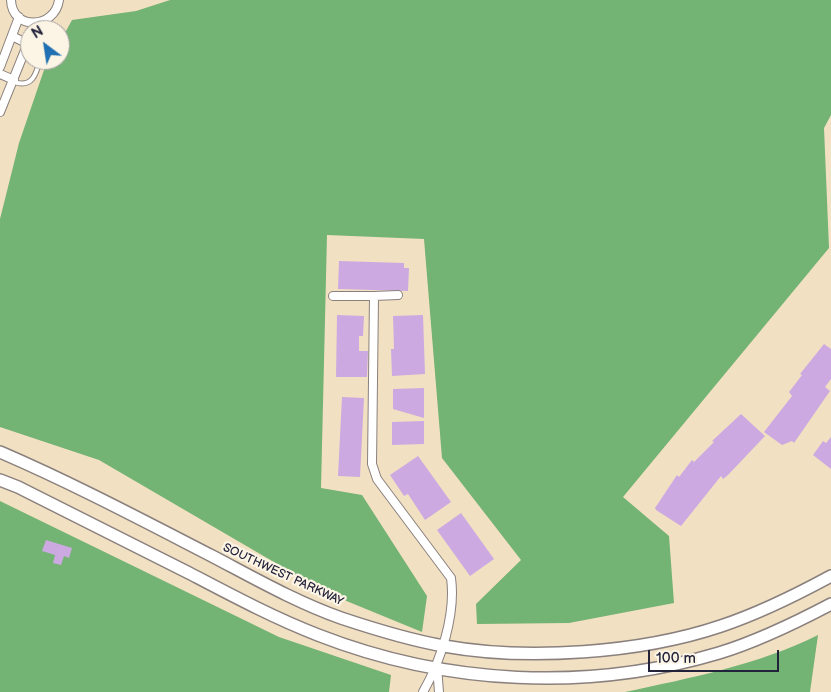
<!DOCTYPE html>
<style>
body{margin:0}
#map{position:relative;width:831px;height:692px;overflow:hidden;background:#f2e0c2;font-family:"Balsamiq Sans",sans-serif}
canvas{display:block}
.north{position:absolute;left:20px;top:20px;width:50px;height:50px;box-sizing:border-box;background:#fcf5e5;border:1px solid #a5a1a1;border-radius:50%;rotate:329deg;font-size:14px;font-weight:700;line-height:20px;text-align:center;color:#22223b}
.north::after{content:'';display:block;margin:auto;width:18px;height:22px;background:#1f6fb2;clip-path:polygon(50% 0,100% 100%,50% 72%,0 100%)}
.scale{position:absolute;left:648px;top:650px;width:131px;height:22px;box-sizing:border-box;border:2px solid #22223b;border-top:0;padding-left:6px;font-size:15px;line-height:18px;white-space:nowrap;color:#22223b;-webkit-text-stroke:4px #fcf5e5;paint-order:stroke}
</style>
<div id="map">
<canvas width="831" height="692"></canvas>
<div class="north">N</div>
<div class="scale">100 m</div>
</div>
<script>
const context = document.querySelector('canvas').getContext('2d');
context.lineJoin = 'round';
function fill(path, color) {
  context.fillStyle = color;
  context.fill(path, 'evenodd');
}
function trace(path, color, width, dash) {
  context.strokeStyle = color;
  context.lineWidth = width;
  context.lineCap = dash ? 'butt' : 'round';
  context.setLineDash(dash || []);
  context.stroke(path);
}
function label(font, color, halo, rows, align = 'center') {
  context.font = font + ' "Balsamiq Sans",sans-serif';
  context.lineWidth = 4.5;
  context.setLineDash([]);
  context.textBaseline = 'middle';
  context.strokeStyle = halo;
  context.fillStyle = color;
  for (const [text, x, y, turn = 0] of rows) {
    context.save();
    context.translate(x, y);
    context.rotate((+turn || 0) * Math.PI / 180);
    context.textAlign = isNaN(turn) ? turn : align;
    if (halo) context.strokeText(text, 0, 0);
    context.fillText(text, 0, 0);
    context.restore();
  }
}
fill(new Path2D(`
 M 170,0 L 831,0 L 831,115 L 824,128 L 829,248 L 623,497 L 669,536 L 674,603 L 569,623 L 477,624 L 476,604 L 521,560 L 442,458 L 424,239 L 327,235 L 321,488 L 362,495 L 427,596 L 422,632 L 327,593 L 99,460 L 0,427 L 0,219 L 19,143 L 44,70 L 50,60 L 60,60 L 60,42 L 72,20 L 136,11 Z
 M 0,501 L 279,637 L 391,675 L 389,692 L 0,692 Z
 M 818,635 L 810,692 L 625,692 C 690,678 758,665 818,635 Z`), '#73b374');
fill(new Path2D(`
 M 339,261 L 404,263 L 404,268 L 409,268 L 408,291 L 338,289 Z
 M 337,315 L 364,316 L 363,336 L 359,336 L 359,351 L 368,351 L 367,377 L 336,377 Z
 M 423,315 L 425,374 L 392,376 L 391,349 L 394,349 L 393,316 Z
 M 824,344 L 831,349 L 831,379 L 825,387 L 830,391 L 794,443 L 792,441 L 782,445 L 764,432 L 792,396 L 789,392 L 802,375 L 800,374 Z
 M 424,388 L 424,418 L 393,409 L 393,389 Z
 M 342,397 L 364,398 L 360,477 L 338,476 Z
 M 741,414 L 765,436 L 728,475 L 723,479 L 721,476 L 681,526 L 656,510 L 655,508 L 677,475 L 679,477 L 692,460 L 694,462 L 714,442 L 712,441 Z
 M 424,421 L 424,444 L 392,445 L 392,422 Z
 M 831,437 L 831,469 L 813,455 L 823,441 L 826,443 Z
 M 418,456 L 451,502 L 425,520 L 408,494 L 404,496 L 390,475 Z
 M 461,513 L 494,559 L 470,576 L 437,530 Z
 M 46,540 L 72,548 L 69,558 L 64,556 L 61,565 L 53,563 L 55,555 L 42,551 Z`), '#cca9e1');
const lane = new Path2D(`
 M 14,82 C 32,88 36,75 40,60`);
const street = new Path2D(`
 M 11,0 C 12,31 55,29 59,0
 M 12,36 L 28,44
 M 0,67 L 19,17
 M 0,74 L 14,80
 M 0,112 L 30,38
 M 333,296 L 374,296 L 372,464 L 377,479 L 451,578 C 456,614 441,661 423,692
 M 374,296 L 398,295
 M 437,667 L 439,692`);
const secondary = new Path2D(`
 M 0,452 C 72,483 142,520 212,556 C 254,578 296,602 341,618 C 374,629 409,640 444,646 C 527,661 641,653 721,626 C 760,613 796,595 831,576
 M 0,480 L 18,487 C 75,516 132,544 189,573 C 231,595 274,618 318,635 C 446,685 588,692 719,653 C 758,641 795,623 831,604`);
trace(lane, '#8a817e', 6);
trace(street, '#8a817e', 10);
trace(secondary, '#8a817e', 14);
trace(lane, '#fff', 4);
trace(street, '#fff', 8);
trace(secondary, '#fff', 11);
label('12px', '#22223b', '#fcf5e5', [
 ["SOUTHWEST PARKWAY",283,575,25]
]);
</script>
